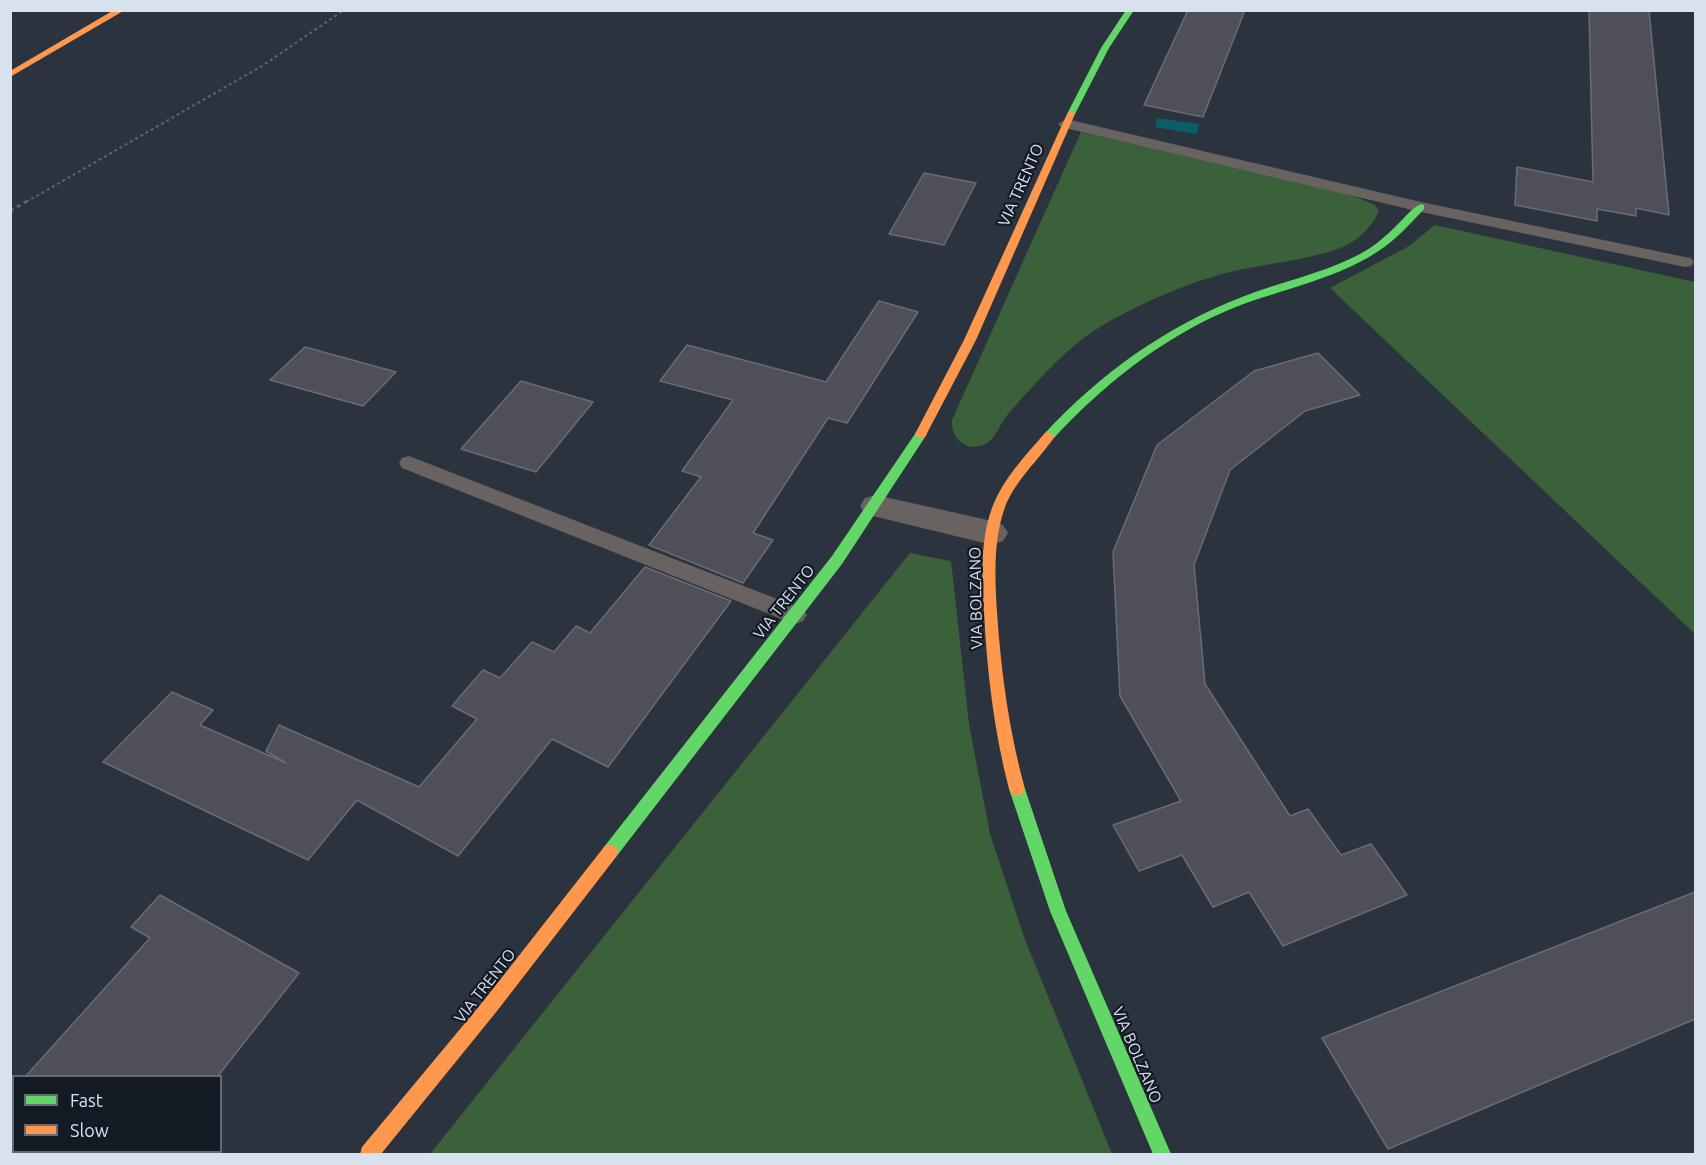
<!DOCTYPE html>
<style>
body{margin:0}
#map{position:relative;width:1706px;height:1165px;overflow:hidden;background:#2b343e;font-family:Ubuntu,sans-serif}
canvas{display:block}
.frame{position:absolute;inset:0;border:12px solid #d8e2ef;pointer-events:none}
.legend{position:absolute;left:12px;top:1075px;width:210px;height:78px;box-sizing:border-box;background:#131a23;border:2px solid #626a75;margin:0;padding:8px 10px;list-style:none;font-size:18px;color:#d8e2ef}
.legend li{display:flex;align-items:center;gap:12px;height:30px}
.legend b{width:30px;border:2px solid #626a75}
</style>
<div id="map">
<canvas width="1706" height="1165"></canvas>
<div class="frame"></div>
<ul class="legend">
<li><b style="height:8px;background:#63d668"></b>Fast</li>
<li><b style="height:8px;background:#ff974d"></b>Slow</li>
</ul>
</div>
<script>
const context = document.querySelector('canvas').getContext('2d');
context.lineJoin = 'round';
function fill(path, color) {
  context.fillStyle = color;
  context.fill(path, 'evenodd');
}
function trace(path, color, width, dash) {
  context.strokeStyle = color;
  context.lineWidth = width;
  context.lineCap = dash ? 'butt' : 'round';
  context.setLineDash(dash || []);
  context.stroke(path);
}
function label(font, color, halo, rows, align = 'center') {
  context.font = font + ' Ubuntu,sans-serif';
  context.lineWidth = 4.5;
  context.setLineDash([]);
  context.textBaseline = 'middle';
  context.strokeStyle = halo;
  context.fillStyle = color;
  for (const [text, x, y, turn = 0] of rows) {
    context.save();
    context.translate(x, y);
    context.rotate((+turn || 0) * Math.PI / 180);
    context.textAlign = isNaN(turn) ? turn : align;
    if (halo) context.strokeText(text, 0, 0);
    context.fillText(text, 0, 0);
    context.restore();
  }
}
fill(new Path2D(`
 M 1081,132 L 1349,194 L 1375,205 L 1379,211 C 1373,224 1362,237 1349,244 C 1326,257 1267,264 1238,270 C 1191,281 1142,302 1100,327 C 1064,349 1036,383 1008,414 C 1000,423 997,437 987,443 C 968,454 950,439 952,420 Z
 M 1435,225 L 1695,282 L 1695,634 L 1330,288 L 1409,246 Z
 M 910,553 L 951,561 L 969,724 L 990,834 L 1024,937 L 1112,1154 L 430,1154 Z`), '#3b613a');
fill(new Path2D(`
 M 1157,118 L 1199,124 L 1197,134 L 1155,127 Z`), '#095f68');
const building = new Path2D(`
 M 1188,10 L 1245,10 L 1203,117 L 1144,105 Z
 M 1589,10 L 1649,10 L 1669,215 L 1636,208 L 1636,216 L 1597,209 L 1597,221 L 1515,205 L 1517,167 L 1593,182 Z
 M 924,173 L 976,183 L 944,245 L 889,234 Z
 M 879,301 L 918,312 L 847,423 L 828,418 L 753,533 L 773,540 L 743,583 L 649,545 L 701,477 L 682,471 L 733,400 L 660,381 L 687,345 L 826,382 Z
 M 305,347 L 396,372 L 363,406 L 270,380 Z
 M 1318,353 L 1360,395 L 1305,411 L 1230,470 L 1194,565 L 1205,684 L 1290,816 L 1308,809 L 1341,855 L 1371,844 L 1407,895 L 1283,946 L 1249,892 L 1213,907 L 1182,855 L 1139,871 L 1113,825 L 1181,801 L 1120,696 L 1113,552 L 1157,445 L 1254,371 Z
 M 521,381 L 593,402 L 536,472 L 461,449 Z
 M 645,567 L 731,601 L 608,767 L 552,739 L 458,856 L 357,800 L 308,860 L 103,762 L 172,692 L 213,710 L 200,725 L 286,763 L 266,751 L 279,725 L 419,787 L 477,719 L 452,706 L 483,670 L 500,678 L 532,642 L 554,652 L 576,626 L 590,633 Z
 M 1695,892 L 1695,1019 L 1388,1149 L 1322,1038 Z
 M 160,895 L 299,973 L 217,1077 L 25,1077 L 150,938 L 131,927 Z`);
fill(building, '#4e4f58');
trace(building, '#6b6b74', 1.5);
trace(new Path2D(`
 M 26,202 L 262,66 L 344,10`), '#646263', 2, [3, 3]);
trace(new Path2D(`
 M 10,211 L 29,200`), '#646263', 3, [4, 4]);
fill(new Path2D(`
 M 1066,119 L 1421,202 L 1685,257 L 1691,258 L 1694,262 L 1691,266 L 1685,267 L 1421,212 L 1061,127 L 1058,124 Z
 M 409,456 L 803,609 L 807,615 L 803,621 L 795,624 L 787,621 L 402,468 L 399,463 L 402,458 Z`), '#686360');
fill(new Path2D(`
 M 876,495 L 992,521 L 1003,525 L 1008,533 L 1003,541 L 992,545 L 865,514 L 860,506 L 865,498 Z`), '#686360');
fill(new Path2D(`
 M 1126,10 L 1134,10 L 1109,48 L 1075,114 L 1068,116 L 1067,114 L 1101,48 Z
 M 1421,204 L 1424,205 L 1424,209 C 1410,224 1395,241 1377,252 C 1331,282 1274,290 1224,312 C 1158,341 1102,386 1053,439 L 1045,439 L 1043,436 L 1045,433 C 1101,373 1165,327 1242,297 C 1279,282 1318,275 1354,257 C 1369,250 1382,240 1394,228 C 1402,221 1411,208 1421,204 Z
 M 921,430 L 927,434 L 842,564 L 616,857 L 610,860 L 604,857 L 602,852 L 604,847 L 832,556 L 917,431 Z
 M 1017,782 L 1022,784 L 1025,789 L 1066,911 L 1171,1154 L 1153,1154 L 1050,911 L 1009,789 L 1012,784 Z`), '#63d668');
fill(new Path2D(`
 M 114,10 L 125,10 L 10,77 L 10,71 Z
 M 1071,111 L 1075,114 L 976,340 L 925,437 L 917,437 L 915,434 L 964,340 L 1067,114 Z
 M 1049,432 L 1055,436 C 1039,460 1016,479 1005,507 C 993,541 995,577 997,612 C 1001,672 1009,731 1025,789 L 1022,794 L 1017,796 L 1012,794 L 1009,789 C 994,731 987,672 984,612 C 982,577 980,541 992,508 C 1003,479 1025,456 1045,433 Z
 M 610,844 L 616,847 L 618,852 L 616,857 L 497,1011 L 381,1154 L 360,1154 L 362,1147 L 485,999 L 604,847 Z`), '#ff974d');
label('16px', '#d8e2ef', '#131a23', [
 ["VIA TRENTO",1021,185,-66],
 ["VIA BOLZANO",976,598,-91],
 ["VIA TRENTO",784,602,-52],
 ["VIA TRENTO",485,986,-52],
 ["VIA BOLZANO",1137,1055,67]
]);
</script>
